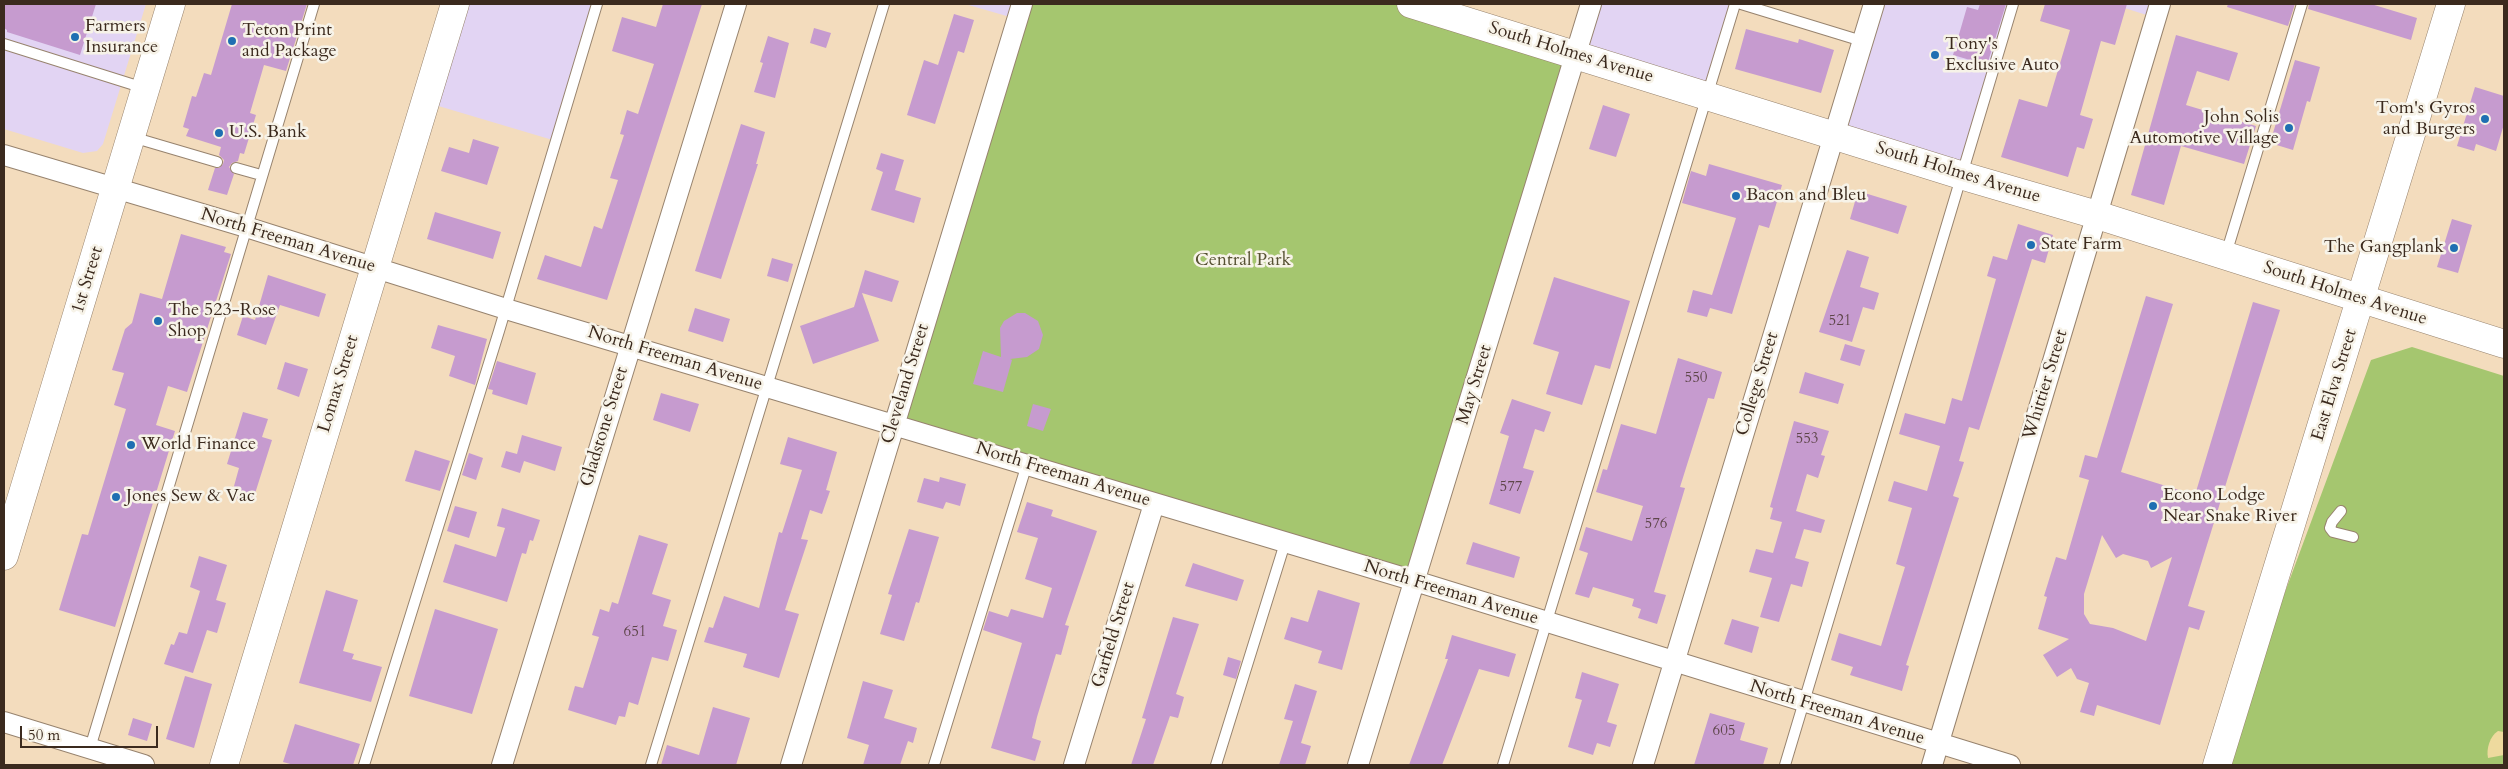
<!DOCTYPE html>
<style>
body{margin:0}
#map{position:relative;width:2508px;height:769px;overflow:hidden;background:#f3dcbd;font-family:Cardo,serif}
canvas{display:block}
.frame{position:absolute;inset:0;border:5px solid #3b2a1e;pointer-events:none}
.scale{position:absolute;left:20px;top:726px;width:138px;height:22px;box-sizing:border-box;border:2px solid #3b2a1e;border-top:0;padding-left:6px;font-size:15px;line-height:18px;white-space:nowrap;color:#3b2a1e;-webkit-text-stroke:4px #f7f3e8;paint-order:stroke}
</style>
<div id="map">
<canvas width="2508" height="769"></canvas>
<div class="frame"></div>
<div class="scale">50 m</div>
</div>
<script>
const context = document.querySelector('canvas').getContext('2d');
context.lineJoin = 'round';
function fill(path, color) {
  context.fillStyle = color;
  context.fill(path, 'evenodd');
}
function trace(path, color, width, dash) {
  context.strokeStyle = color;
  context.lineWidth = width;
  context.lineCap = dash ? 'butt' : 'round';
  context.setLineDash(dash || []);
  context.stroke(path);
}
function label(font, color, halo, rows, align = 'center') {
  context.font = font + ' Cardo,serif';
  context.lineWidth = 5;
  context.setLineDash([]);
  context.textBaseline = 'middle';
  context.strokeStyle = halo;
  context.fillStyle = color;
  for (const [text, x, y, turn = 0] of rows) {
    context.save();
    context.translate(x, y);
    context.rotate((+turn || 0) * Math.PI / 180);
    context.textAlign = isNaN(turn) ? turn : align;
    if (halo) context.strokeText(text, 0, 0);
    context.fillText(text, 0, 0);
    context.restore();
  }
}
fill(new Path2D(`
 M 4,4 L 146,4 L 103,144 L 97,151 L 83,153 L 4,129 Z
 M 455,4 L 597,4 L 556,141 L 425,102 Z
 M 965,4 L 1022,4 L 1017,19 Z
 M 1591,4 L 1735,4 L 1707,94 L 1575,54 Z
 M 1874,4 L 2013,4 L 1961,175 L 1834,134 Z
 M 2112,4 L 2160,4 L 2156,18 Z`), '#e2d4f3');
fill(new Path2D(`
 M 1022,4 L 1409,4 L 1575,54 L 1415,581 L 894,423 Z
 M 2412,347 L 2504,376 L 2504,765 L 2221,765 L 2371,360 Z`), '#a5c66f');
fill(new Path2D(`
 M 2498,731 L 2504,732 L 2504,755 L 2488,758 C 2486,749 2490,736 2498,731 Z`), '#eeda9e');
fill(new Path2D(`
 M 4,4 L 96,4 L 80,55 L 7,32 L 7,30 L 4,28 Z
 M 232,4 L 307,4 L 286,71 L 264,65 L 250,113 L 256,115 L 244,154 L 240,153 L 238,161 L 232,163 L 229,167 L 234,174 L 227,195 L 208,190 L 215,168 L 219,168 L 223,164 L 224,160 L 219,155 L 221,147 L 186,136 L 189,129 L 183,127 L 192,96 L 196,97 L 204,73 L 211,75 Z
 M 663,4 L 702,4 L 607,300 L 537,279 L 545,255 L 581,267 L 594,226 L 602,229 L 618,180 L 610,178 L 624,135 L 620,134 L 627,110 L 638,114 L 654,64 L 612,51 L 622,17 L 656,27 Z
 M 1980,4 L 2006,4 L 1987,65 L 1953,55 L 1967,7 L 1978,10 Z
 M 2045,4 L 2127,4 L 2115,45 L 2101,41 L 2080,115 L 2093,119 L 2084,149 L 2077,147 L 2068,177 L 2001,157 L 2019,99 L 2047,107 L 2070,30 L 2040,21 Z
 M 2228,4 L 2295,4 L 2288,26 L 2227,7 Z
 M 2309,4 L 2371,4 L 2417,18 L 2411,40 L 2308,9 Z
 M 954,14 L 974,20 L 964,53 L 958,51 L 935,124 L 907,115 L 924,60 L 938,65 Z
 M 814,28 L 831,33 L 826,48 L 810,43 Z
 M 1746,29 L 1798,43 L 1799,39 L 1834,50 L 1821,93 L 1735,69 Z
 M 2176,35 L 2238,53 L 2229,81 L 2197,71 L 2186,105 L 2256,126 L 2244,164 L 2181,146 L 2164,205 L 2131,195 Z
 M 768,36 L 789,43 L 775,98 L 754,92 L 763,63 L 760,62 Z
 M 2295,60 L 2320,67 L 2310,102 L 2307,101 L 2293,150 L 2270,143 Z
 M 2475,87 L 2504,96 L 2504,124 L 2496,151 L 2476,144 L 2474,151 L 2457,146 Z
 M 1603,105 L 1630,114 L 1616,157 L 1589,149 Z
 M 741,124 L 765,132 L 756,164 L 758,164 L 721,279 L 695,271 Z
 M 473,139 L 499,147 L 487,185 L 441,171 L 449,147 L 469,153 Z
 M 881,153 L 904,160 L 895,190 L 921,198 L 914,223 L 871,210 L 883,172 L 876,169 Z
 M 1709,164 L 1782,185 L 1769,228 L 1759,225 L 1732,314 L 1710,308 L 1707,317 L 1687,312 L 1693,290 L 1712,295 L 1736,218 L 1682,203 L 1691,171 L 1706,176 Z
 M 1858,191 L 1907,206 L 1898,234 L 1850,219 Z
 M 435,212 L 501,232 L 493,259 L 427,239 Z
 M 2452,219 L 2472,225 L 2458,273 L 2437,267 Z
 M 2018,224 L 2053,235 L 2045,263 L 2032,259 L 1979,430 L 1969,427 L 1959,461 L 1964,462 L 1953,496 L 1959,498 L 1906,665 L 1909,666 L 1902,691 L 1850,675 L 1853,667 L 1831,660 L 1839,633 L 1881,646 L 1905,567 L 1896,564 L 1912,508 L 1888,501 L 1894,481 L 1927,491 L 1940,446 L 1899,434 L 1905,413 L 1945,424 L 1952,398 L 1962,401 L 1996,279 L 1987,276 L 1993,256 L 2007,260 Z
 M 181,234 L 226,247 L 224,252 L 231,254 L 187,392 L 168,386 L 156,425 L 175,431 L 115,627 L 59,610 L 82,534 L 88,535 L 126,409 L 114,405 L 124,373 L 112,370 L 125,329 L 132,323 L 140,293 L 162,299 Z
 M 1847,250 L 1869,257 L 1860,287 L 1879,293 L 1874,310 L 1863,307 L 1852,342 L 1819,332 Z
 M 772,258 L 793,264 L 788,282 L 767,276 Z
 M 865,270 L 899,281 L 892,302 L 862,293 L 879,341 L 813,364 L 800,326 L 854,307 Z
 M 268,275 L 326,294 L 319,317 L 280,305 L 266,345 L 237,335 L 243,316 L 255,320 Z
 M 1554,277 L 1630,301 L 1610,369 L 1595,365 L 1582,405 L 1546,394 L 1559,352 L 1533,344 Z
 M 2146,296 L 2173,304 L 2121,472 L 2195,495 L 2253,302 L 2280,310 L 2188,606 L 2205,611 L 2199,630 L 2189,627 L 2160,725 L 2097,705 L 2094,716 L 2080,712 L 2089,683 L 2077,679 L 2071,668 L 2057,677 L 2043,655 L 2069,639 L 2038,629 L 2047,597 L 2044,596 L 2056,557 L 2066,560 L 2089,480 L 2079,477 L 2085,455 L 2097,458 ZM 2102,535 L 2116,558 L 2123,554 L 2148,561 L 2151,568 L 2172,557 L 2146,641 L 2113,628 L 2090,624 L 2084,614 L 2084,594 Z
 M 695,308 L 730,319 L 723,342 L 688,331 Z
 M 1017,313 L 1025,313 L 1038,321 L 1043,335 L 1039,349 L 1027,357 L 1010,359 L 1012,360 L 1003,392 L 973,384 L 983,351 L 1001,357 L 1000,328 L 1004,321 Z
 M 438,325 L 487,339 L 475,385 L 449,376 L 455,356 L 431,348 Z
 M 1845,344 L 1865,350 L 1860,366 L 1840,360 Z
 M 1678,358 L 1722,372 L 1714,399 L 1708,398 L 1680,487 L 1685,488 L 1654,592 L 1666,595 L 1657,624 L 1638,618 L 1641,609 L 1632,606 L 1634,599 L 1593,587 L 1589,598 L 1575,594 L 1588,553 L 1579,550 L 1586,527 L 1632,541 L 1643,506 L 1596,492 L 1603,469 L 1607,470 L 1621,424 L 1656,434 Z
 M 497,361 L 536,373 L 527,405 L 492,394 L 493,390 L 488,389 Z
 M 285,362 L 308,369 L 299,397 L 277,389 Z
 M 1805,372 L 1844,384 L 1838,404 L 1799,393 Z
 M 661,393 L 699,404 L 690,432 L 653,420 Z
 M 1512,399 L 1551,412 L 1544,432 L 1535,429 L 1523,468 L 1534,471 L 1520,514 L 1489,504 L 1509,436 L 1500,433 Z
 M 1033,404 L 1051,409 L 1043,431 L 1027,426 Z
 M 243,412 L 268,419 L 262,437 L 272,440 L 252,503 L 231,497 L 239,468 L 227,464 Z
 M 1794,421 L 1829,431 L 1821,455 L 1825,456 L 1818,478 L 1807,474 L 1796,511 L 1825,520 L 1821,533 L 1804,529 L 1795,558 L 1809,562 L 1802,587 L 1791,584 L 1779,622 L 1760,617 L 1772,578 L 1749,572 L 1756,549 L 1773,553 L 1782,522 L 1770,519 L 1773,508 L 1770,507 Z
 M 522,435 L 562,447 L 555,471 L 524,461 L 520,473 L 501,467 L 506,451 L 517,454 Z
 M 788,437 L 837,452 L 826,490 L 830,491 L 822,514 L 810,510 L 801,539 L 808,540 L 785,610 L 799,614 L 779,678 L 743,667 L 747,654 L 704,642 L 709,627 L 713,628 L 724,596 L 759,608 L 779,532 L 782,533 L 802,470 L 780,464 Z
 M 415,450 L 450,461 L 440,491 L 405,481 Z
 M 469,453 L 483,458 L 476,480 L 462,475 Z
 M 940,477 L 966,484 L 960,506 L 946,502 L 943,509 L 917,502 L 924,478 L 939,482 Z
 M 1027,502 L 1053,510 L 1051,516 L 1097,531 L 1065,625 L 1069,626 L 1061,655 L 1056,654 L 1037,717 L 1032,738 L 1041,741 L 1035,761 L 991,748 L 1022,643 L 983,630 L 989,611 L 1008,617 L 1011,609 L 1043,618 L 1052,588 L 1025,579 L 1038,538 L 1017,532 Z
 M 455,506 L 477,512 L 469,538 L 447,531 Z
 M 502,508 L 540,520 L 533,541 L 530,540 L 526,554 L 522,553 L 507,602 L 443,582 L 455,544 L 496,557 L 505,528 L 497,526 Z
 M 909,529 L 939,537 L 919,603 L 916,602 L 904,641 L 880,634 L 892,595 L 888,594 Z
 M 639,535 L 668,544 L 652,594 L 671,600 L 663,626 L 677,630 L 668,661 L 652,657 L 638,705 L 629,702 L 625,717 L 619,716 L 616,725 L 568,710 L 575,686 L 583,688 L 599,637 L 592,635 L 600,609 L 609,612 L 612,602 L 618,604 Z
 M 1473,542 L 1520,557 L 1514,578 L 1466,564 Z
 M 199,556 L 227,565 L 216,600 L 226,603 L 217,633 L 207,630 L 193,673 L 164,664 L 171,644 L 174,645 L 179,632 L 187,634 L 200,591 L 190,587 Z
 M 1193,563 L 1244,580 L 1237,601 L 1185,586 Z
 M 326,590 L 358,600 L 343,651 L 354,654 L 352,659 L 382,667 L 371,702 L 299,683 Z
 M 1318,590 L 1360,603 L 1342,670 L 1318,663 L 1322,651 L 1284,639 L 1291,617 L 1308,622 Z
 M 435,609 L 498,629 L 472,714 L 409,696 Z
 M 1173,617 L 1199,624 L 1176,694 L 1184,697 L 1178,718 L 1170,716 L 1153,765 L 1131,765 L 1146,719 L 1142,718 Z
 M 1732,619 L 1759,627 L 1752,653 L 1724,644 Z
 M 1452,635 L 1516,654 L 1509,677 L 1479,669 L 1442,765 L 1409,765 L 1448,659 L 1445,659 Z
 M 1228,657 L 1241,661 L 1236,679 L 1223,675 Z
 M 1582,672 L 1619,684 L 1607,722 L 1617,725 L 1610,747 L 1597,743 L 1593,755 L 1568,747 L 1582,700 L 1575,698 Z
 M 185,676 L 212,684 L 194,748 L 166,739 Z
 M 863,681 L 893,690 L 884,718 L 917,728 L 913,743 L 908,741 L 900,765 L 863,765 L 869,745 L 847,738 Z
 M 1295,684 L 1317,691 L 1301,743 L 1311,746 L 1305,765 L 1279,765 L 1293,721 L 1284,719 Z
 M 713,707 L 750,718 L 736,765 L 661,765 L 667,745 L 699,755 Z
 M 1710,713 L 1745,723 L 1740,740 L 1768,748 L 1763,765 L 1694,765 Z
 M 133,718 L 152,724 L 147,741 L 128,735 Z
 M 295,724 L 360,744 L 353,765 L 294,765 L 283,762 Z`), '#c69bcf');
const lane = new Path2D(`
 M 1741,4 L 1862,41
 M 4,44 L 144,88
 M 132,137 L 217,162
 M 236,168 L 261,175
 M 2226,254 L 2302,4
 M 2341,511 L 2332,522 L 2330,528 L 2333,532 L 2353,537
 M 90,748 L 314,4
 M 364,765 L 499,331 L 597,4
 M 651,765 L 884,4
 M 934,765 L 1027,464
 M 1216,765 L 1285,543
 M 1503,765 L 1735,4
 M 1785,765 L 2013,4`);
const street = new Path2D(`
 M 4,155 L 246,227 L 506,309 L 1415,581 L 2010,765
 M 4,722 L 144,765
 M 502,765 L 736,4
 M 791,765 L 1022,4
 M 1074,765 L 1154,504
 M 1358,765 L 1591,4
 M 1643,765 L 1874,4
 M 1932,765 L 2160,4`);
const secondary = new Path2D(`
 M 1411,4 L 1970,178 L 2097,215 L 2504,344
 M 4,556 L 171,4
 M 224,765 L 455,4
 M 2217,765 L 2451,4`);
trace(lane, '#97836e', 12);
trace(street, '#97836e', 22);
trace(secondary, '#97836e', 29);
trace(lane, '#fff', 10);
trace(street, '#fff', 20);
trace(secondary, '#fff', 28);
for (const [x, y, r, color] of [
 [75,37,5,"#1f6fb2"],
 [232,41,5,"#1f6fb2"],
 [1935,55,5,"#1f6fb2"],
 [2485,119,5,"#1f6fb2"],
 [2289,128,5,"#1f6fb2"],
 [219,133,5,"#1f6fb2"],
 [1736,196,5,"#1f6fb2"],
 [2031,245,5,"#1f6fb2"],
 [2454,248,5,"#1f6fb2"],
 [158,321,5,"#1f6fb2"],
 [131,445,5,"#1f6fb2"],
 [116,497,5,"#1f6fb2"],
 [2153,506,5,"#1f6fb2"]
]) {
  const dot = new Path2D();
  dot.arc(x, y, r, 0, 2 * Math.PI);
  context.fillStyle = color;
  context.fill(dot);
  trace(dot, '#f7f3e8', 2);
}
label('15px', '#5e464a', null, [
 ["521",1840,322],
 ["550",1696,379],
 ["553",1807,440],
 ["577",1511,488],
 ["576",1656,525],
 ["651",635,633],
 ["605",1724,732]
]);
label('18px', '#3b2a1e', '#f7f3e8', [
 ["Farmers",85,27],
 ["Insurance",85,48],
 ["Teton Print",242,31],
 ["and Package",242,52],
 ["Tony's",1945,45],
 ["Exclusive Auto",1945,66],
 ["Tom's Gyros",2475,109,"right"],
 ["and Burgers",2475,130,"right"],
 ["John Solis",2279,118,"right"],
 ["Automotive Village",2279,139,"right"],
 ["U.S. Bank",229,133],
 ["Bacon and Bleu",1746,196],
 ["State Farm",2041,245],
 ["The Gangplank",2444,248,"right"],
 ["The 523-Rose",168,311],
 ["Shop",168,332],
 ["World Finance",141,445],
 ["Econo Lodge",2163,496],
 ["Near Snake River",2163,517],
 ["Jones Sew & Vac",126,497]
], 'left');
label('18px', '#3b2a1e', '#f7f3e8', [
 ["South Holmes Avenue",1571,53,17],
 ["South Holmes Avenue",1958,173,17],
 ["North Freeman Avenue",288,241,17],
 ["1st Street",88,280,-73],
 ["South Holmes Avenue",2345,294,18],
 ["North Freeman Avenue",675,359,17],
 ["Lomax Street",339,384,-73],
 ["Cleveland Street",906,384,-73],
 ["College Street",1758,384,-73],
 ["May Street",1475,385,-73],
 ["Whittier Street",2046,385,-73],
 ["East Elva Street",2335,385,-73],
 ["Gladstone Street",605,427,-73],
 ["North Freeman Avenue",1063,475,17],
 ["North Freeman Avenue",1451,593,17],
 ["Garfield Street",1114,635,-73],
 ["North Freeman Avenue",1837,713,17]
]);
label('18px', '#565132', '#f7f3e8', [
 ["Central Park",1243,261]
]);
</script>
